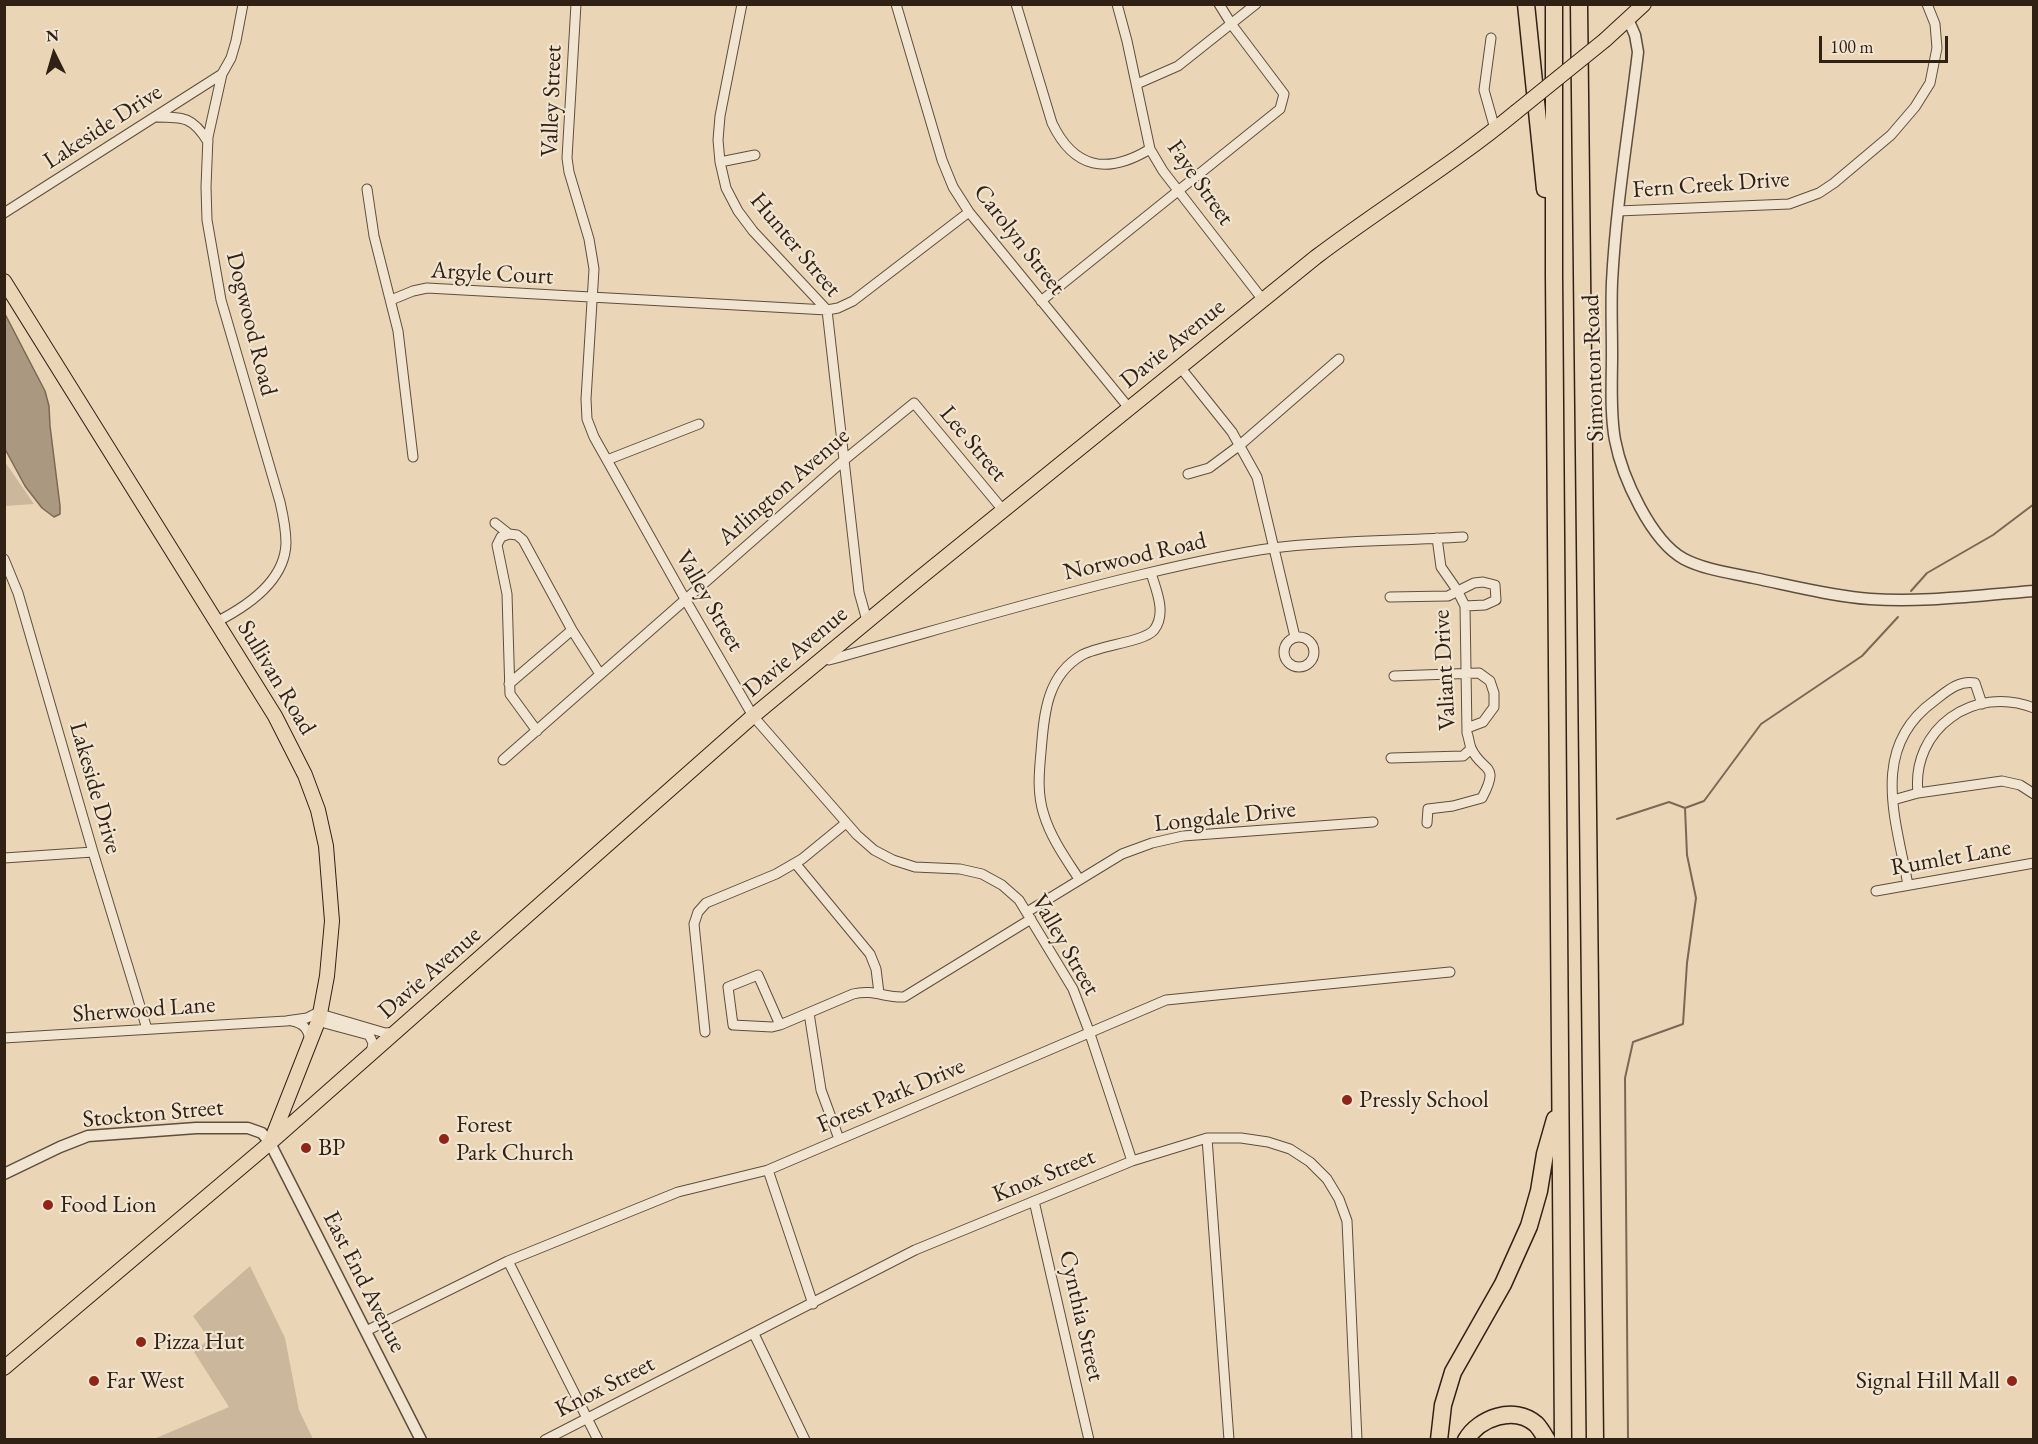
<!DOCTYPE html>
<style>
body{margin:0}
#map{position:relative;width:2038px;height:1444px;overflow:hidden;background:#ead6b7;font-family:"EB Garamond",serif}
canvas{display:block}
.frame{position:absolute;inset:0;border:6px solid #312115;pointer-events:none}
.north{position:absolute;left:24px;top:24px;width:60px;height:60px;-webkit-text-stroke:4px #f1e4d0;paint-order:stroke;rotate:355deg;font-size:16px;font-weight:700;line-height:24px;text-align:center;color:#312115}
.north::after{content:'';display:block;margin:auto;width:21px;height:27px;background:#312115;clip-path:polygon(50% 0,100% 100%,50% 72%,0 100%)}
.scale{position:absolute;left:1819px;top:36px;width:129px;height:27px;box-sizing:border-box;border:3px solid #312115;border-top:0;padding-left:8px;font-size:18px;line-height:21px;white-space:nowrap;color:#312115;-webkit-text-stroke:4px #f1e4d0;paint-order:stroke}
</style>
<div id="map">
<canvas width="2038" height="1444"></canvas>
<div class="frame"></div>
<div class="north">N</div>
<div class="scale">100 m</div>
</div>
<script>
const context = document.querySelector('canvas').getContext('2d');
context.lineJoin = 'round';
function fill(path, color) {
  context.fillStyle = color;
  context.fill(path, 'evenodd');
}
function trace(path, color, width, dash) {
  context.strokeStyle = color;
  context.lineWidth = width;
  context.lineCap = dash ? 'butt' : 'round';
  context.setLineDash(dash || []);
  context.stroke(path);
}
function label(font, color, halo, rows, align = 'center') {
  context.font = font + ' "EB Garamond",serif';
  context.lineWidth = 4.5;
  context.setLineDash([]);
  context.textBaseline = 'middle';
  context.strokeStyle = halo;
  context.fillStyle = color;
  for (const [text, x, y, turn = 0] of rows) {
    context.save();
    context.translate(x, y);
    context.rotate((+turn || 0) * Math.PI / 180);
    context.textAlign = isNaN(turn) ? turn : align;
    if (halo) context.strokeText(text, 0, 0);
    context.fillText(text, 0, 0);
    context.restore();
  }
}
fill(new Path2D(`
 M 5,462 L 34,504 L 5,506 Z
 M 250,1266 L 285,1338 L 299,1410 L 313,1439 L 154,1439 L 229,1407 L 194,1352 L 209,1339 L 193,1316 Z`), '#cbb79b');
const water = new Path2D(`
 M 5,314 L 45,391 L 49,406 L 50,426 L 60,506 L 60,514 L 54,517 L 42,508 L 25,486 L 5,449 Z`);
fill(water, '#ab9880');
trace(water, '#7a6855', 1.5);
trace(new Path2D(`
 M 1911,591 L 1927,573 L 1993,535 L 2034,504
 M 1617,819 L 1669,802 L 1685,808
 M 1628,1440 L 1625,1078 L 1633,1042 L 1683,1024 L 1687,963 L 1696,898 L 1687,855 L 1685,808 L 1704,801 L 1761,724 L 1862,656 L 1898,617`), '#7a6855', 2);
const minor = new Path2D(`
 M 576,4 L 567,158 L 569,172 L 589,239 L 594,269 L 586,399 L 587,419 L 594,437 L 685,599 L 753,716 L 857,835 L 874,850 L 893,860 L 915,867 L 960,869 L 982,874 L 1002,885 L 1019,900 L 1073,989 L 1089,1031 L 1132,1161
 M 742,4 L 720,116 L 718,140 L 720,162 L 726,188 L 738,211 L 753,231 L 827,310 L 859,592 L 866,617 L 869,620
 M 896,4 L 942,160 L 953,187 L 969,212 L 1129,408
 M 1016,4 L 1052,123 C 1074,169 1107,175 1150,149
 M 1117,4 L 1127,41 L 1150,149 L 1163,171 L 1263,300
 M 1491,38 L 1484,90 L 1495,129
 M 1137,84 L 1178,66 L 1256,4
 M 156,117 C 184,117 193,117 208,142
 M 720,162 L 755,155
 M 367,189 L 374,236 L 398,331 L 413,457
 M 1618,211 L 1789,204 L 1819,193 L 1834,183 L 1891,135 L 1915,107 L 1930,83 L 1937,48 L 1935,24 L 1927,4
 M 4,213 L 222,74
 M 391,300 L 413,291 L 427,288 L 827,310 L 838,308 L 853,301 L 969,212
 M 1041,301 L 1280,109 L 1284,94 L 1232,25 L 1219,4
 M 1180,367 L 1232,432 L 1257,477 L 1295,637
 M 607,460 L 699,424
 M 1188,474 L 1209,468 L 1240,445 L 1339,359
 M 495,523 L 509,534 L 517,535 L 523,540 L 572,630 L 600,674
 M 509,534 L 501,537 L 497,545 L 507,594 L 510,694 L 537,731
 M 4,559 L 18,593 L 93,852 L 147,1029
 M 1390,597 L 1448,596 L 1474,583 L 1483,582 L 1495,585 L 1496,600 L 1485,605 L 1465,606
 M 216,622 C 246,607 285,581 286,543 C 286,529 283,515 280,502 L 221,300 L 207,220 L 206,187 L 208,137 L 222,74 L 231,58 L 236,41 L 243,4
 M1284 652a15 15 0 1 1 30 0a15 15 0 1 1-30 0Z
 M 825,657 L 829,660 C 934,631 1038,599 1144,574 C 1186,564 1229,554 1273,548 C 1336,540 1400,541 1463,537
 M 1394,676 L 1479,673 L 1490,681 L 1494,693 L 1494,707 L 1483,722 L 1467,728
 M 509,684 L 572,630
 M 1391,758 L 1463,756 L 1471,749
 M 503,760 L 843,461 L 914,403 L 1003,510
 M 1918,793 C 1911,729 1974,684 2034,708
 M 1893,800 L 1918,793 L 2002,781 L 2020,785 L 2034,794
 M 1427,823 L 1428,809 L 1453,806 L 1482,798 C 1501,762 1482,773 1471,748 C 1469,743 1469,738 1467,733 L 1465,606 L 1457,590 L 1441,567 L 1437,538
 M 4,858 L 93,852
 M 795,863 L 870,954 L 876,969 L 879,993
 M 1079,879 C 1066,859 1051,838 1044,815 C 1037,794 1039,773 1041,752 C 1044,715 1046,676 1082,655 C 1100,645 1144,642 1154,630 C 1167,613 1156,590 1151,573
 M 1908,885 C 1896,820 1869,748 1934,701 C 1946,692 1958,680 1975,683 L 1982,704
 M 1876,891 L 2034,863
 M 1027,912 L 1122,854 L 1152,843 L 1183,836 L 1373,822
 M 809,1013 L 821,1090 L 839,1139
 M 292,1021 C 304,1023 309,1030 310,1042
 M 317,1021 L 369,1035 L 373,1043 L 371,1053
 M 780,1025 L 758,975 L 728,987 L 733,1025 L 772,1027 L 780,1025 L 853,994 C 874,989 885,998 904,997 L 1031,919
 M 705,1032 L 694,924 L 698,912 L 706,903 L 776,874 L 802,859 L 846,823
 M 4,1038 L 286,1021 L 307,1018 L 317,1013 L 385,1033 L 396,1032
 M 1207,1138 L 1229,1440
 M 768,1170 L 813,1304
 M 1034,1201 L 1089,1440
 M 508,1261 L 598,1440
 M 366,1331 L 508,1261 L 678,1192 L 768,1170 L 1166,1000 L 1450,972
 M 754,1334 L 805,1440
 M 545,1440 L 915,1250 L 1132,1161 L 1207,1138 L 1241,1138 L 1268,1142 L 1290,1149 L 1310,1162 L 1327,1179 L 1339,1199 L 1347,1221 L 1357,1440`);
const tertiary = new Path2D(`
 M 1628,19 L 1635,35 L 1638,52 C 1629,128 1616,205 1612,282 C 1611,306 1612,330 1612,354 C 1612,382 1610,413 1615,440 C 1622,477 1651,541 1684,559 C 1705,570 1732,573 1754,578 C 1793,586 1831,596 1870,599 C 1925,603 1979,595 2034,591
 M 4,1174 L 60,1147 L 88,1136 L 196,1128 L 248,1128 L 262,1133 L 270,1143 L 421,1440`);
const primary = new Path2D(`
 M 1605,40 L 1644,4
 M 4,281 L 275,716 L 305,775 L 318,810 L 326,846 L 332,921 L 327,976 L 319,1019 L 271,1141
 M 4,1368 L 270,1143 L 753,716 L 916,581 L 1316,257 C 1382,207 1452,165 1516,112`);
const motorway = new Path2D(`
 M 1526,4 L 1545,189
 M 1554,4 L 1554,275 L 1563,1440
 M 1579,4 L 1595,1440
 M 1439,1440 L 1443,1405 L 1453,1372 L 1503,1284 L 1529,1226 L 1539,1191 L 1545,1154 L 1555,1119
 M 1466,1440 C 1479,1418 1514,1405 1536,1424 C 1540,1428 1544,1435 1547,1440`);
trace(minor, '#5f4e3e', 11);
trace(tertiary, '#5f4e3e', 13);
trace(primary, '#312115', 16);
trace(motorway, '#312115', 19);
trace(minor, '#f1e4d0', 9);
trace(tertiary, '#f1e4d0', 10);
trace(primary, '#ead6b7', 14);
trace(motorway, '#ead6b7', 16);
const primaryBridge = new Path2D(`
 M 1516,112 L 1605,40`);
trace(primaryBridge, '#312115', 16, []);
trace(primaryBridge, '#ead6b7', 14);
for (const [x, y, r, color] of [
 [1347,1100,6,"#8f2418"],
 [444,1139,6,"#8f2418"],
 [306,1148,6,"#8f2418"],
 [48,1205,6,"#8f2418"],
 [141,1342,6,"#8f2418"],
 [94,1381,6,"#8f2418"],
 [2012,1381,6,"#8f2418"]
]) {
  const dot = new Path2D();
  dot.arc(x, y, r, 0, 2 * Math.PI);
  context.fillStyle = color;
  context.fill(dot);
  trace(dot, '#f1e4d0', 2);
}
label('24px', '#312115', '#f1e4d0', [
 ["Valley Street",552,101,-88],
 ["Lakeside Drive",103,127,-33],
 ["Faye Street",1200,183,55],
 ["Fern Creek Drive",1711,185,-4],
 ["Carolyn Street",1019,240,52],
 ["Hunter Street",795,245,50],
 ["Argyle Court",492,274,3],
 ["Dogwood Road",251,324,76],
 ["Davie Avenue",1173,344,-39],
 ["Simonton Road",1594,368,-92],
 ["Lee Street",973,444,50],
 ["Arlington Avenue",784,487,-41],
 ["Norwood Road",1135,557,-13],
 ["Valley Street",709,601,60],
 ["Davie Avenue",796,652,-40],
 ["Valiant Drive",1445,670,-93],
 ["Sullivan Road",276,678,59],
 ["Lakeside Drive",95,788,74],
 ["Longdale Drive",1225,817,-6],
 ["Rumlet Lane",1951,858,-10],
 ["Valley Street",1065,945,60],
 ["Davie Avenue",430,973,-41],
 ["Sherwood Lane",144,1010,-4],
 ["Forest Park Drive",891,1096,-23],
 ["Stockton Street",153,1114,-5],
 ["Knox Street",1044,1176,-22],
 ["East End Avenue",364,1282,63],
 ["Cynthia Street",1081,1316,77],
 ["Knox Street",605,1387,-27]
]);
label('24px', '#312115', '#f1e4d0', [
 ["Pressly School",1359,1100],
 ["Forest",456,1125],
 ["Park Church",456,1153],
 ["BP",318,1148],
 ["Food Lion",60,1205],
 ["Pizza Hut",153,1342],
 ["Far West",106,1381],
 ["Signal Hill Mall",2000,1381,"right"]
], 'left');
</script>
